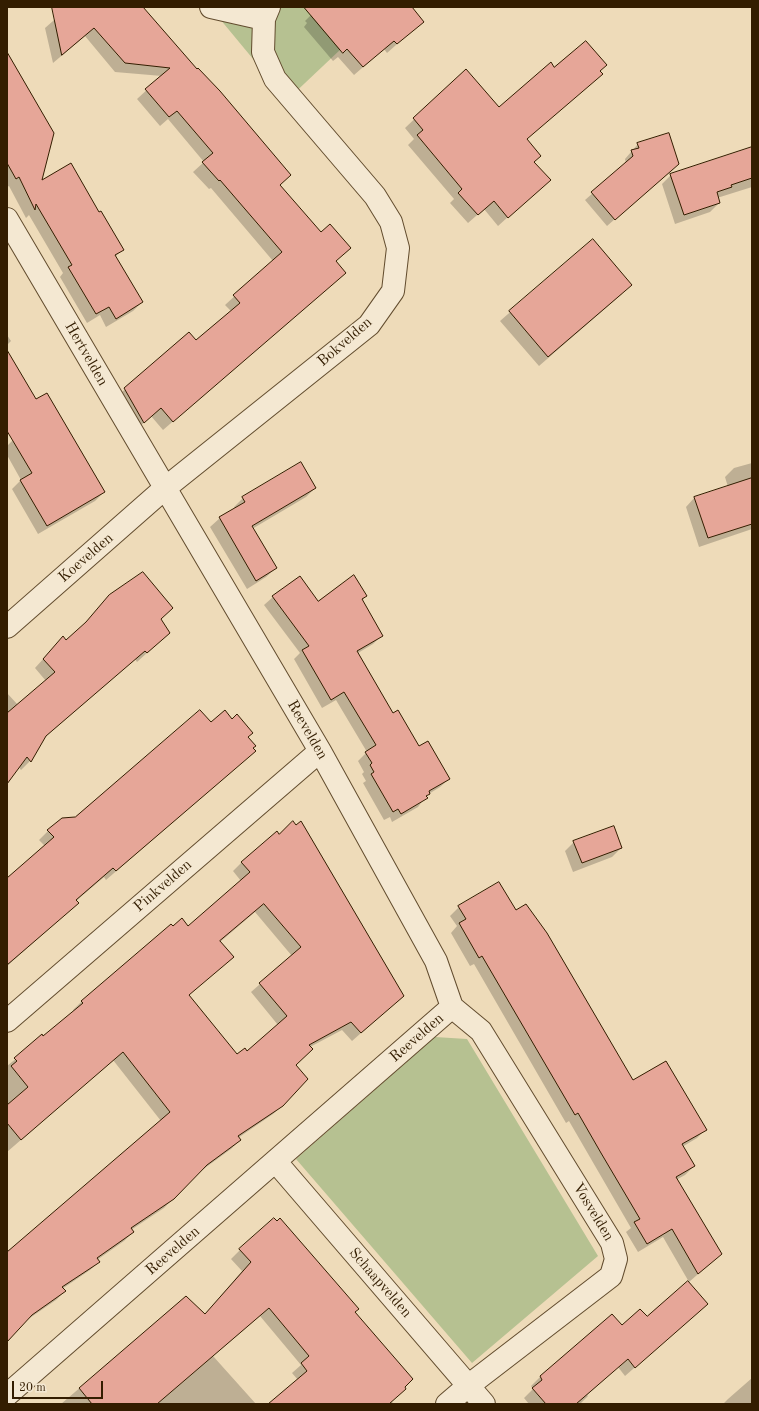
<!DOCTYPE html>
<style>
body{margin:0}
#map{position:relative;width:759px;height:1411px;overflow:hidden;background:#eedbb9;font-family:"Old Standard TT",serif}
canvas{display:block}
.frame{position:absolute;inset:0;border:8px solid #331d00;pointer-events:none}
.scale{position:absolute;left:12px;top:1381px;width:91px;height:18px;box-sizing:border-box;border:2px solid #331d00;border-top:0;padding-left:5px;font-size:12px;line-height:14px;white-space:nowrap;color:#331d00;-webkit-text-stroke:3px #f4e8d2;paint-order:stroke}
</style>
<div id="map">
<canvas width="759" height="1411"></canvas>
<div class="frame"></div>
<div class="scale">20 m</div>
</div>
<script>
const context = document.querySelector('canvas').getContext('2d');
context.lineJoin = 'round';
function fill(path, color) {
  context.fillStyle = color;
  context.fill(path, 'evenodd');
}
function trace(path, color, width, dash) {
  context.strokeStyle = color;
  context.lineWidth = width;
  context.lineCap = dash ? 'butt' : 'round';
  context.setLineDash(dash || []);
  context.stroke(path);
}
function label(font, color, halo, rows, align = 'center') {
  context.font = font + ' "Old Standard TT",serif';
  context.lineWidth = 3.5;
  context.setLineDash([]);
  context.textBaseline = 'middle';
  context.strokeStyle = halo;
  context.fillStyle = color;
  for (const [text, x, y, turn = 0] of rows) {
    context.save();
    context.translate(x, y);
    context.rotate((+turn || 0) * Math.PI / 180);
    context.textAlign = isNaN(turn) ? turn : align;
    if (halo) context.strokeText(text, 0, 0);
    context.fillText(text, 0, 0);
    context.restore();
  }
}
fill(new Path2D(`
 M 210,7 L 346,7 L 359,32 L 287,100 Z
 M 435,1037 L 467,1039 L 598,1256 L 472,1363 L 296,1159 Z`), '#b6c191');
fill(new Path2D(`
 M 69,7 L 142,7 L 335,261 L 336,281 L 163,430 L 151,416 L 135,431 L 115,398 L 189,334 L 195,341 L 231,311 L 225,305 L 273,261 L 211,188 L 209,189 L 193,172 L 204,162 L 168,119 L 160,126 L 137,99 L 162,76 L 115,72 L 85,36 L 53,63 L 45,28 Z
 M 319,7 L 410,7 L 423,21 L 387,53 L 384,49 L 354,75 L 338,57 L 333,61 L 304,27 L 307,23 L 305,21 Z
 M 7,54 L 41,182 L 99,213 L 123,249 L 115,257 L 142,302 L 133,311 L 106,327 L 100,315 L 87,323 L 60,277 L 63,273 L 29,215 L 26,218 L 9,186 L 7,187 Z
 M 554,69 L 599,72 L 601,74 L 526,139 L 533,162 L 549,180 L 498,226 L 484,209 L 468,223 L 450,203 L 454,199 L 408,145 L 414,139 L 405,128 L 466,70 L 499,108 Z
 M 638,144 L 670,171 L 607,226 L 585,200 L 626,164 L 625,159 Z
 M 752,148 L 752,187 L 717,198 L 719,203 L 710,212 L 675,224 L 662,184 L 671,175 Z
 M 593,240 L 622,294 L 539,366 L 500,321 Z
 M 7,335 L 11,341 L 7,345 Z
 M 13,440 L 104,492 L 95,501 L 38,534 L 12,489 L 21,480 L 7,455 L 7,446 Z
 M 752,463 L 752,529 L 699,547 L 686,507 L 695,497 L 728,487 L 725,477 L 734,468 Z
 M 315,488 L 306,497 L 252,529 L 276,568 L 266,577 L 247,589 L 210,527 L 220,518 L 235,509 L 234,507 L 243,498 Z
 M 109,596 L 160,620 L 169,633 L 137,662 L 135,659 L 44,738 L 30,761 L 21,770 L 17,765 L 7,774 L 7,693 L 18,705 L 46,681 L 35,668 L 54,647 L 66,641 L 81,628 Z
 M 366,596 L 362,601 L 382,635 L 373,644 L 358,653 L 393,715 L 419,747 L 449,779 L 440,787 L 427,795 L 418,807 L 392,822 L 390,817 L 384,820 L 363,783 L 366,781 L 362,774 L 364,772 L 358,761 L 367,752 L 336,700 L 322,708 L 294,659 L 300,653 L 264,605 L 273,597 L 318,602 Z
 M 211,723 L 247,737 L 255,751 L 106,880 L 104,877 L 76,901 L 78,903 L 68,912 L 7,966 L 7,879 L 45,846 L 39,840 L 48,831 L 76,818 Z
 M 574,842 L 621,848 L 612,857 L 573,872 L 565,851 Z
 M 242,862 L 403,996 L 352,1041 L 342,1030 L 310,1047 L 295,1065 L 283,1105 L 273,1114 L 238,1138 L 240,1140 L 231,1149 L 198,1173 L 164,1208 L 131,1230 L 133,1232 L 124,1241 L 97,1260 L 99,1262 L 90,1270 L 62,1289 L 65,1291 L 56,1300 L 24,1322 L 7,1340 L 7,1254 L 161,1121 L 113,1060 L 7,1152 L 7,1066 L 74,1012 L 73,1010 L 82,1001 L 171,925 L 173,927 L 188,927 L 241,881 L 233,871 ZM 255,912 L 292,956 L 251,992 L 278,1025 L 247,1052 L 237,1056 L 188,995 L 220,942 Z
 M 459,907 L 515,912 L 633,1082 L 705,1130 L 697,1138 L 682,1147 L 694,1166 L 685,1175 L 676,1180 L 721,1254 L 689,1282 L 663,1237 L 638,1252 L 626,1232 L 631,1228 L 569,1121 L 566,1123 L 474,964 L 470,966 L 451,933 L 457,926 L 450,916 Z
 M 240,1250 L 354,1312 L 393,1404 L 269,1404 L 298,1380 L 292,1373 L 301,1365 L 260,1316 L 213,1356 L 256,1404 L 61,1404 L 186,1297 L 205,1314 L 242,1271 L 231,1259 Z
 M 697,1313 L 625,1376 L 618,1367 L 587,1395 L 588,1396 L 580,1404 L 529,1404 L 524,1398 L 533,1389 L 531,1386 L 540,1377 L 612,1315 L 621,1326 L 647,1318 Z
 M 752,1378 L 752,1404 L 723,1404 L 728,1399 Z`), '#0003');
const building = new Path2D(`
 M 52,7 L 143,7 L 197,69 L 198,68 L 220,91 L 291,175 L 280,185 L 321,232 L 330,224 L 351,248 L 336,261 L 346,273 L 173,422 L 161,408 L 144,423 L 124,388 L 189,332 L 196,340 L 240,303 L 233,295 L 282,252 L 220,180 L 219,181 L 202,162 L 213,153 L 177,111 L 169,117 L 145,89 L 170,68 L 125,63 L 94,28 L 62,55 Z
 M 304,7 L 412,7 L 424,22 L 397,44 L 394,41 L 363,67 L 347,49 L 343,53 Z
 M 586,41 L 607,65 L 600,71 L 603,74 L 527,139 L 541,156 L 534,162 L 551,180 L 508,218 L 494,201 L 478,215 L 458,193 L 462,189 L 417,135 L 423,130 L 413,118 L 466,69 L 499,107 L 551,62 L 554,67 Z
 M 7,52 L 54,133 L 42,180 L 71,163 L 99,212 L 101,211 L 124,250 L 115,255 L 143,302 L 116,319 L 109,307 L 96,314 L 68,267 L 72,265 L 36,204 L 35,210 L 19,177 L 16,179 L 7,163 Z
 M 669,133 L 679,164 L 615,220 L 591,192 L 633,156 L 631,150 L 639,148 L 637,143 Z
 M 752,147 L 752,178 L 731,185 L 732,187 L 717,192 L 720,203 L 684,215 L 670,174 Z
 M 593,239 L 632,285 L 548,357 L 509,311 Z
 M 7,350 L 36,399 L 47,393 L 105,492 L 47,526 L 20,480 L 32,473 L 7,431 Z
 M 301,462 L 316,488 L 252,526 L 277,568 L 256,581 L 219,517 L 245,502 L 242,497 Z
 M 752,478 L 752,524 L 708,538 L 694,497 Z
 M 143,572 L 173,608 L 161,619 L 170,633 L 147,653 L 145,651 L 46,736 L 31,762 L 27,757 L 7,784 L 7,713 L 55,672 L 43,659 L 63,636 L 66,640 L 86,622 L 109,595 Z
 M 354,575 L 367,596 L 362,599 L 383,636 L 357,651 L 393,713 L 398,710 L 419,746 L 428,741 L 450,779 L 429,791 L 430,794 L 426,796 L 428,798 L 401,814 L 398,809 L 393,812 L 371,774 L 374,772 L 370,765 L 372,763 L 365,752 L 376,745 L 344,692 L 331,700 L 302,650 L 309,646 L 272,596 L 300,576 L 318,601 Z
 M 200,710 L 211,722 L 225,710 L 232,719 L 237,714 L 253,733 L 248,737 L 256,746 L 253,748 L 256,751 L 116,871 L 113,868 L 76,900 L 79,903 L 7,965 L 7,878 L 54,837 L 47,830 L 62,818 L 75,817 Z
 M 293,821 L 296,825 L 301,821 L 404,996 L 361,1033 L 351,1022 L 309,1045 L 313,1049 L 296,1065 L 308,1079 L 283,1106 L 238,1136 L 241,1140 L 207,1165 L 174,1199 L 131,1228 L 134,1232 L 97,1258 L 100,1262 L 62,1287 L 66,1291 L 32,1315 L 7,1342 L 7,1252 L 170,1112 L 123,1052 L 21,1140 L 7,1123 L 7,1105 L 28,1087 L 11,1066 L 17,1061 L 14,1058 L 42,1034 L 43,1036 L 83,1003 L 81,1001 L 171,924 L 173,926 L 182,918 L 188,926 L 250,872 L 241,862 L 277,831 L 279,834 ZM 264,904 L 301,947 L 259,983 L 287,1016 L 247,1051 L 245,1048 L 237,1054 L 189,995 L 234,957 L 220,941 Z
 M 614,826 L 622,848 L 582,863 L 573,841 Z
 M 499,882 L 516,910 L 526,904 L 547,933 L 633,1080 L 666,1061 L 707,1130 L 682,1144 L 695,1166 L 676,1177 L 722,1254 L 698,1274 L 672,1229 L 647,1244 L 634,1222 L 640,1219 L 601,1153 L 578,1113 L 575,1115 L 482,956 L 479,958 L 459,923 L 466,919 L 458,906 Z
 M 274,1218 L 277,1221 L 280,1218 L 359,1309 L 355,1312 L 413,1379 L 405,1387 L 406,1389 L 389,1404 L 268,1404 L 307,1371 L 301,1363 L 309,1356 L 269,1308 L 157,1404 L 92,1404 L 79,1388 L 186,1296 L 205,1314 L 251,1262 L 239,1249 Z
 M 688,1281 L 708,1304 L 635,1368 L 628,1359 L 576,1404 L 546,1404 L 532,1388 L 542,1380 L 540,1376 L 612,1314 L 622,1325 L 640,1309 L 647,1316 Z`);
fill(building, '#e6a698');
trace(building, '#331d00', 1);
const minor = new Path2D(`
 M 211,7 L 264,19
 M 7,219 L 320,751 L 436,961 L 452,1007 L 7,1395
 M 7,627 L 164,489 L 369,325 L 393,291 L 398,248 L 391,222 L 375,196 L 275,79 L 263,52 L 264,19 L 269,7
 M 7,1021 L 320,751
 M 276,1162 L 484,1404
 M 447,1404 L 468,1386 L 611,1276 L 616,1259 L 612,1243 L 481,1031 L 452,1007`);
trace(minor, '#624c2e', 24);
trace(minor, '#f4e8d2', 22);
label('15px', '#331d00', '#f4e8d2', [
 ["Bokvelden",345,342,-41],
 ["Hertvelden",86,354,60],
 ["Koevelden",86,558,-41],
 ["Reevelden",307,730,60],
 ["Pinkvelden",163,886,-41],
 ["Reevelden",417,1038,-41],
 ["Vosvelden",593,1212,59],
 ["Reevelden",173,1251,-41],
 ["Schaapvelden",380,1283,49]
]);
</script>
